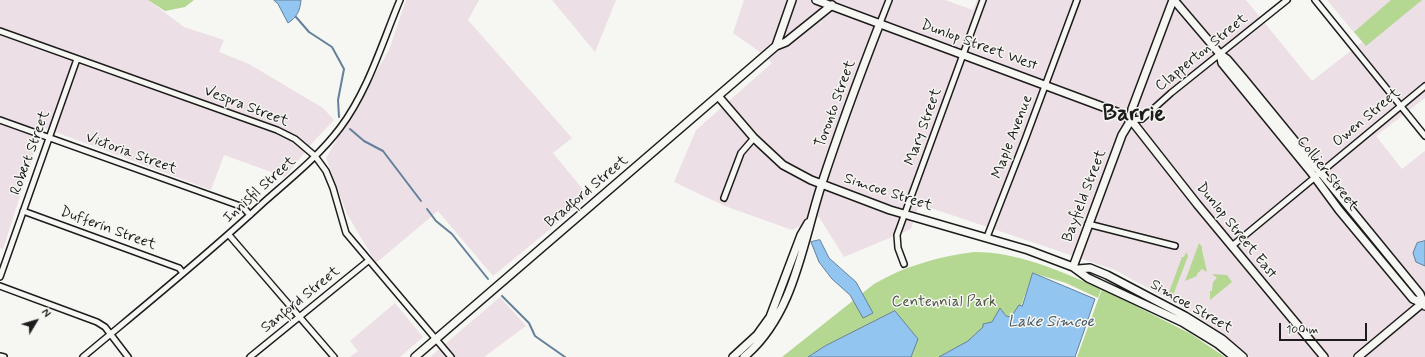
<!DOCTYPE html>
<style>
body{margin:0}
#map{position:relative;width:1425px;height:357px;overflow:hidden;background:#f6f6f2;font-family:Mynerve,sans-serif}
canvas{display:block}
.north{position:absolute;left:16px;top:301px;width:40px;height:40px;-webkit-text-stroke:3px #f6f6f2;paint-order:stroke;rotate:52deg;font-size:11px;font-weight:700;line-height:16px;text-align:center;color:#1c1c1c}
.north::after{content:'';display:block;margin:auto;width:14px;height:18px;background:#1c1c1c;clip-path:polygon(50% 0,100% 100%,50% 72%,0 100%)}
.scale{position:absolute;left:1279px;top:323px;width:88px;height:18px;box-sizing:border-box;border:2px solid #1c1c1c;border-top:0;padding-left:5px;font-size:12px;line-height:14px;white-space:nowrap;color:#1c1c1c;-webkit-text-stroke:3px #f6f6f2;paint-order:stroke}
</style>
<div id="map">
<canvas width="1425" height="357"></canvas>
<div class="north">N</div>
<div class="scale">100 m</div>
</div>
<script>
const context = document.querySelector('canvas').getContext('2d');
context.lineJoin = 'round';
function fill(path, color) {
  context.fillStyle = color;
  context.fill(path, 'evenodd');
}
function trace(path, color, width, dash) {
  context.strokeStyle = color;
  context.lineWidth = width;
  context.lineCap = dash ? 'butt' : 'round';
  context.setLineDash(dash || []);
  context.stroke(path);
}
function label(font, color, halo, rows, align = 'center') {
  context.font = font + ' Mynerve,sans-serif';
  context.lineWidth = 3;
  context.setLineDash([]);
  context.textBaseline = 'middle';
  context.strokeStyle = halo;
  context.fillStyle = color;
  for (const [text, x, y, turn = 0] of rows) {
    context.save();
    context.translate(x, y);
    context.rotate((+turn || 0) * Math.PI / 180);
    context.textAlign = isNaN(turn) ? turn : align;
    if (halo) context.strokeText(text, 0, 0);
    context.fillText(text, 0, 0);
    context.restore();
  }
}
fill(new Path2D(`
 M 0,0 L 148,0 L 184,27 L 224,40 L 219,52 L 249,64 L 323,108 L 334,120 L 314,141 L 285,177 L 224,155 L 211,190 L 42,127 L 3,249 L 0,248 Z
 M 406,0 L 479,0 L 468,20 L 572,138 L 553,153 L 589,197 L 493,276 L 438,211 L 376,263 L 347,214 L 326,158 L 389,50 Z
 M 552,0 L 616,0 L 595,52 Z
 M 744,0 L 945,0 L 973,10 L 977,0 L 1246,0 L 1312,81 L 1362,42 L 1327,0 L 1425,0 L 1425,98 L 1376,136 L 1402,169 L 1425,151 L 1425,357 L 1250,357 L 1221,333 L 1191,312 L 1115,270 L 919,204 L 911,229 L 844,257 L 819,217 L 792,230 L 725,206 L 674,182 L 696,130 L 772,63 L 760,52 L 733,33 Z
 M 500,297 L 526,326 L 484,357 L 430,357 Z
 M 395,303 L 423,337 L 400,357 L 350,357 L 358,351 L 350,341 Z`), '#eddfe6');
fill(new Path2D(`
 M 148,0 L 194,0 L 185,7 L 165,11 Z
 M 1391,0 L 1422,0 L 1366,46 L 1354,32 Z
 M 1199,243 L 1202,247 L 1202,250 L 1207,272 L 1202,269 L 1197,274 L 1197,276 L 1185,281 Z
 M 974,252 C 1018,252 1061,271 1101,289 L 1098,298 L 1066,283 L 1033,273 L 1021,306 L 1019,306 L 1011,317 L 1006,316 L 1000,308 L 992,322 L 983,324 L 984,327 L 968,341 L 939,357 L 911,357 L 917,339 L 895,311 L 825,346 L 808,357 L 782,357 L 874,284 C 905,266 937,257 974,252 Z
 M 1186,252 L 1188,256 L 1171,301 L 1168,295 L 1182,257 L 1184,257 Z
 M 1212,274 L 1227,275 L 1232,282 L 1210,300 L 1210,291 L 1212,291 L 1213,282 L 1217,278 Z
 M 1102,289 L 1191,334 L 1225,357 L 1077,357 Z`), '#b4d892');
const water = new Path2D(`
 M 274,0 L 301,0 C 300,11 297,17 288,23 L 278,4 Z
 M 820,240 L 829,258 L 856,282 L 873,313 L 863,318 L 850,295 L 832,279 L 819,262 L 811,242 Z
 M 1425,241 L 1425,266 L 1416,262 L 1413,253 L 1417,243 Z
 M 1033,273 L 1095,299 L 1075,357 L 939,357 L 968,341 L 983,327 L 983,324 L 992,322 L 1000,308 L 1006,316 L 1011,317 L 1019,305 L 1022,306 Z
 M 895,311 L 918,339 L 911,357 L 808,357 L 825,346 Z`);
fill(water, '#92c5ef');
trace(water, '#63819b', 1);
trace(new Path2D(`
 M 296,17 L 309,32 L 332,47 L 344,69 L 338,100 L 339,117
 M 350,129 L 364,141 L 383,151 L 421,201
 M 427,209 L 436,221 L 452,234 L 488,279
 M 502,296 L 529,323 L 535,336 L 565,357`), '#63819b', 2);
const street = new Path2D(`
 M 1315,0 L 1425,136
 M 880,23 L 889,0
 M 0,31 L 277,130 L 295,139 L 315,156 L 326,171 L 333,188 L 346,233 L 451,357
 M 0,120 L 243,207 L 250,215
 M 1131,120 L 1142,119 L 1171,93 L 1287,0
 M 724,198 L 741,153 L 754,138
 M 23,211 L 179,268 L 183,273
 M 1088,224 L 1175,246
 M 229,235 L 334,357
 M 987,237 L 1026,137 L 1077,0
 M 1232,246 L 1425,86
 M 904,264 L 898,248 L 897,235 L 983,0
 M 0,277 L 77,59
 M 0,286 L 97,322 L 105,327 L 128,357
 M 0,356 L 4,357
 M 83,357 C 144,306 206,256 264,202 C 290,179 319,156 340,128 C 368,91 382,43 400,0
 M 250,357 L 368,261`);
const secondary = new Path2D(`
 M 816,0 L 1122,114 L 1131,120 L 1197,204 L 1324,357
 M 1174,0 L 1220,54 L 1227,59 L 1244,79 L 1420,294 L 1425,306
 M 776,46 L 792,0
 M 1220,54 L 1222,63 L 1311,172 L 1339,210 L 1413,299 L 1422,303
 M 718,96 L 754,138 L 783,165 L 811,180 L 890,210 L 1028,250 L 1073,267 L 1088,278 L 1182,322 L 1218,344 L 1234,357
 M 1073,267 L 1122,135 L 1131,120 L 1132,109 L 1173,0
 M 1078,269 L 1090,268 L 1107,275 L 1185,316 L 1222,339 L 1243,357
 M 415,357 L 776,46 L 786,42 L 832,5
 M 733,357 L 757,335 L 770,317 L 801,235 L 808,223
 M 744,357 C 794,315 802,245 821,186 C 839,131 859,77 880,23
 M 1358,357 L 1425,301`);
trace(street, '#1c1c1c', 8);
trace(secondary, '#1c1c1c', 10);
trace(street, '#f6f6f2', 5);
trace(secondary, '#f6f6f2', 7);
label('15px', '#1c1c1c', '#f6f6f2', [
 ["Dunlop Street West",979,46,20],
 ["Clapperton Street",1202,53,-39],
 ["Toronto Street",836,104,-70],
 ["Vespra Street",246,107,21],
 ["Owen Street",1367,118,-40],
 ["Mary Street",924,127,-70],
 ["Maple Avenue",1013,137,-69],
 ["Robert Street",31,153,-70],
 ["Victoria Street",131,154,20],
 ["Collier Street",1327,174,52],
 ["Innisfil Street",260,190,-42],
 ["Bradford Street",587,192,-40],
 ["Simcoe Street",888,193,18],
 ["Bayfield Street",1085,196,-69],
 ["Dufferin Street",108,229,20],
 ["Dunlop Street East",1236,231,51],
 ["Sanford Street",301,300,-39],
 ["Simcoe Street",1191,307,30]
]);
label('15px', '#4a543f', '#f6f6f2', [
 ["Centennial Park",944,303]
]);
label('italic 16px', '#455766', '#f6f6f2', [
 ["Lake Simcoe",1051,323]
]);
label('bold 23px', '#1c1c1c', '#f6f6f2', [
 ["Barrie",1134,115]
]);
</script>
